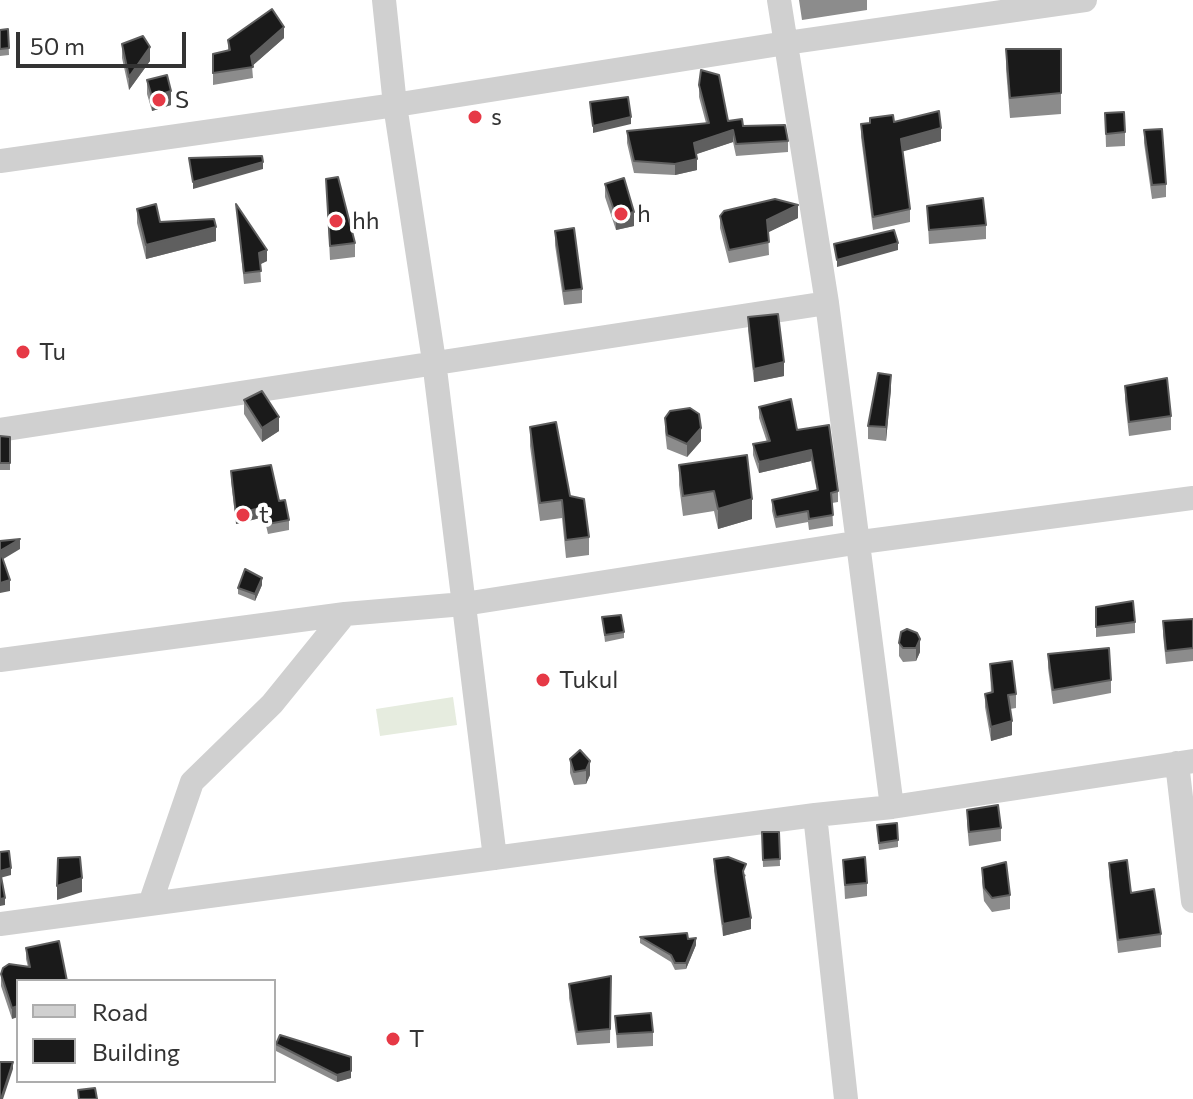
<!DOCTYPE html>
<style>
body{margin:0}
#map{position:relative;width:1193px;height:1099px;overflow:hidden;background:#fff;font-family:Commissioner,sans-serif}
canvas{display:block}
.legend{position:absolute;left:16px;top:979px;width:260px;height:104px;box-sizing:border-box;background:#fff;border:2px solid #adadad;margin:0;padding:10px 14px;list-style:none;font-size:24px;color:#333}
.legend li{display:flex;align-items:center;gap:16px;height:40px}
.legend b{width:40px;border:2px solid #adadad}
.scale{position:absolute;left:16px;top:32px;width:170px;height:36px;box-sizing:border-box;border:4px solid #333;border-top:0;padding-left:10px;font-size:24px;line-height:28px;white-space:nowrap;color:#333;-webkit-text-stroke:6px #fff;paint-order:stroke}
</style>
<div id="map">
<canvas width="1193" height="1099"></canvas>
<ul class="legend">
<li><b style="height:10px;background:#d0d0d0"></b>Road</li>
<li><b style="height:22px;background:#1a1a1a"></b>Building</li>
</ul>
<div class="scale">50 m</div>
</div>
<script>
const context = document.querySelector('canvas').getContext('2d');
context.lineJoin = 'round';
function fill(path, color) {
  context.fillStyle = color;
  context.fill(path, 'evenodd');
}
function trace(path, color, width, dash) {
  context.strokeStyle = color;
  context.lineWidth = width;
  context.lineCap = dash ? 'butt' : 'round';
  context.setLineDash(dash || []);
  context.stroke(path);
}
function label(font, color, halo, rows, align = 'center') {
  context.font = font + ' Commissioner,sans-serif';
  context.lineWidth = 8;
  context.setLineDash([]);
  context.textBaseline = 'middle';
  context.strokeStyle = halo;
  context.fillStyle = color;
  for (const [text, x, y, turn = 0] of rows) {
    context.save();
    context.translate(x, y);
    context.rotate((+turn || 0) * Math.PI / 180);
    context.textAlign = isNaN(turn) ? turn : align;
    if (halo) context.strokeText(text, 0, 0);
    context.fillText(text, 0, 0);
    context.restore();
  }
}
fill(new Path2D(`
 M 453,697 L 457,725 L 380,736 L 376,709 Z`), '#e6ecdf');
trace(new Path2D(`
 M 384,0 L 395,105 L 434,361 L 495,858
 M 779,0 L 827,303 L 892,807
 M 0,161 L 395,105 L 786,43 L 1085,0
 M 0,430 L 827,303
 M 0,660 L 345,614 L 464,604 L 861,542 L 1193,498
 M 1177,763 L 1193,901
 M 150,904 L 192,782 L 272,704 L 345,614
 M 0,924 L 815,815
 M 846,1099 L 815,815 L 892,807 L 1193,761`), '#d0d0d0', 24);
fill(new Path2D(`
 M 799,0 L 867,0 L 867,10 L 802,20 Z
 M 8,29 L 9,55 L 0,56 L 0,30 Z
 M 284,38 L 252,66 L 253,78 L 213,85 L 213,54 L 228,51 L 228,40 Z
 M 122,44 L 150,61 L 129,90 L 122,58 Z
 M 1006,49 L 1061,49 L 1061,114 L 1010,118 L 1006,69 Z
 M 147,80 L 171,105 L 152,111 L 147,94 Z
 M 699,85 L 728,121 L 788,141 L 788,152 L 736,156 L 733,142 L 696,154 L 697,170 L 675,175 L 634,173 L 627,143 L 627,131 L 706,123 L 699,97 Z
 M 1105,113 L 1125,132 L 1125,146 L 1106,147 Z
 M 894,122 L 941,141 L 902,151 L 910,209 L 910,222 L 873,230 L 861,137 L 861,124 Z
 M 1144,130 L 1166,184 L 1166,197 L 1152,199 L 1144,143 Z
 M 326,179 L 355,243 L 355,257 L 330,260 Z
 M 605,184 L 634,226 L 616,230 L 605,197 Z
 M 236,204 L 267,261 L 260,264 L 261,282 L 244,284 Z
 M 927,206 L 986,225 L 986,239 L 929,244 Z
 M 137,209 L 160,222 L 216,241 L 146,259 L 137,223 Z
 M 720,216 L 798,218 L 768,232 L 769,255 L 729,263 L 720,228 Z
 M 555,231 L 582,289 L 582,303 L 564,305 L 555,245 Z
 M 748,317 L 784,376 L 754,382 L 748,330 Z
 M 1125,386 L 1171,416 L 1171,430 L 1129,436 L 1125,400 Z
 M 891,389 L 886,441 L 868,439 L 868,426 Z
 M 244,400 L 279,431 L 262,442 L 244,414 Z
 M 759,407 L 797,430 L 838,491 L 838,502 L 832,503 L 833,526 L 809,530 L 808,522 L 776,528 L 772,511 L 772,500 L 817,491 L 811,461 L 759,473 L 753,455 L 753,444 L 767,442 L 759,418 Z
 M 665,418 L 701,441 L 687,457 L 667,449 L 665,431 Z
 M 530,427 L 589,537 L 589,555 L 566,558 L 562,518 L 540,521 L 530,446 Z
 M 0,436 L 10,437 L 10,470 L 0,470 Z
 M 679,465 L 752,519 L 718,529 L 714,511 L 683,516 L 679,485 Z
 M 231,471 L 279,501 L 289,520 L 289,530 L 268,534 L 264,517 L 236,524 L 231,481 Z
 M 262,585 L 255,601 L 238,594 L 238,588 Z
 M 1096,607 L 1135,622 L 1135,633 L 1096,637 Z
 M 602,617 L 624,632 L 624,638 L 605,642 Z
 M 1193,619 L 1193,661 L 1166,664 L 1163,635 L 1163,621 Z
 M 907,629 L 920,652 L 916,661 L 903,662 L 899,656 L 899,643 Z
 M 1048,654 L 1111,680 L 1111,693 L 1053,704 L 1048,668 Z
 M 990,664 L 1016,694 L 1016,708 L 1010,709 L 1012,735 L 991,741 L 985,707 L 985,694 L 991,693 Z
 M 580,750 L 590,775 L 586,784 L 574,785 L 570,773 L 570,759 Z
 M 967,810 L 1001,828 L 1001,841 L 969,846 L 967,824 Z
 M 877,825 L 898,840 L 898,847 L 879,850 Z
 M 762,832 L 779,832 L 780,866 L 763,867 Z
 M 714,859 L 746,875 L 744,879 L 751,929 L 723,936 L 714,871 Z
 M 843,860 L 867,883 L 867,896 L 845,899 Z
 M 1109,863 L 1161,934 L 1161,947 L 1118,953 L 1109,876 Z
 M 982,868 L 1010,895 L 1010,909 L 992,912 L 984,901 L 982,882 Z
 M 640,937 L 688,939 L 696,945 L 686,969 L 675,970 L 671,962 L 640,943 Z
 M 26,948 L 67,981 L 18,981 L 12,1019 L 1,986 L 1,974 L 28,967 L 26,959 Z
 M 611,976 L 610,1043 L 577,1045 L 569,998 L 569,984 Z
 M 615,1016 L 653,1032 L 653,1046 L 617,1048 Z
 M 276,1044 L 351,1078 L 337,1082 L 276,1051 Z`), '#8c8c8c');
fill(new Path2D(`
 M 284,27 L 284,38 L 251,67 L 251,56 Z
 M 150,47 L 150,61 L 129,90 L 129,77 Z
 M 171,91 L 171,105 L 152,111 L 152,97 Z
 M 631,117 L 631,124 L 593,133 L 593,126 Z
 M 941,128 L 941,141 L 901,152 L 901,139 Z
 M 733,130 L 733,142 L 694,155 L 694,143 Z
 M 697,159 L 697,170 L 675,175 L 675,164 Z
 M 263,162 L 263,169 L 193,189 L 193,182 Z
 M 798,205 L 798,218 L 767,233 L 767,220 Z
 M 634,212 L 634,226 L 616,230 L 616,216 Z
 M 216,227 L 216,241 L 146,259 L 146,245 Z
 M 898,243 L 898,250 L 837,267 L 837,260 Z
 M 267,250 L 267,261 L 259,265 L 259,253 Z
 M 784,362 L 784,376 L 754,382 L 754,369 Z
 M 891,375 L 891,389 L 886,441 L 886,427 Z
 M 279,417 L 279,431 L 262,442 L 262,428 Z
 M 701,428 L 701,441 L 687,457 L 687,444 Z
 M 811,450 L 811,461 L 759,473 L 759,462 Z
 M 752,499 L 752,519 L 718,529 L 718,509 Z
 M 264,507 L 264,517 L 236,524 L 236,514 Z
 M 20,539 L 20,549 L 0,561 L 0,551 Z
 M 262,578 L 262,585 L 255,601 L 255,594 Z
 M 10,580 L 10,591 L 0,593 L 0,583 Z
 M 920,639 L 920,652 L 916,661 L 916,648 Z
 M 1012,721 L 1012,735 L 991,741 L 991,727 Z
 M 590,761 L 590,775 L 586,784 L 586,770 Z
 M 11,868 L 11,875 L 0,878 L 0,871 Z
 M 82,878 L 82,892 L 57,900 L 57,886 Z
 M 5,898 L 5,905 L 0,906 L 0,899 Z
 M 751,918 L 751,929 L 723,936 L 723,924 Z
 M 696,938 L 696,945 L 686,969 L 686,963 Z
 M 18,1006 L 18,1017 L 12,1019 L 12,1008 Z
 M 13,1062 L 13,1069 L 3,1099 L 1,1099 Z
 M 351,1071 L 351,1078 L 337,1082 L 337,1075 Z`), '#5f5f5f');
const building = new Path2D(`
 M 272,9 L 284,27 L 251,56 L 253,67 L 213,73 L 213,54 L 230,50 L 228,40 Z
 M 8,29 L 9,48 L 0,49 L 0,30 Z
 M 143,36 L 150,47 L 129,77 L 122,44 Z
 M 1006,49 L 1061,49 L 1061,93 L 1010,98 Z
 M 701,70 L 719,75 L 728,121 L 742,119 L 743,126 L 785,125 L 788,141 L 736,144 L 733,130 L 694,143 L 697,159 L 675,164 L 634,161 L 627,131 L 709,123 L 699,85 Z
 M 167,75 L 171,91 L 152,97 L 147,80 Z
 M 628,97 L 631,117 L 593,126 L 590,102 Z
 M 939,111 L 941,128 L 901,139 L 910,209 L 873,217 L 861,124 L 870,123 L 870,118 L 893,115 L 894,122 Z
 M 1124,112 L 1125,132 L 1106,134 L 1105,113 Z
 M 1162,129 L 1166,184 L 1152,185 L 1144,130 Z
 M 262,156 L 263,162 L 193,182 L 189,158 Z
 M 338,177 L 355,243 L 330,246 L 326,179 Z
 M 624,178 L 634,212 L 616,216 L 605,184 Z
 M 983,198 L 986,225 L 929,230 L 927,206 Z
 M 775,199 L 798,205 L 767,220 L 769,242 L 729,250 L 720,216 L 724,211 Z
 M 156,204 L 160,222 L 214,219 L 216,227 L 146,245 L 137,209 Z
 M 236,204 L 267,250 L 259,253 L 261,271 L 244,273 Z
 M 574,228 L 582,289 L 564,291 L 555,231 Z
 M 894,230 L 898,243 L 837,260 L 834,244 Z
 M 778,314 L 784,362 L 754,369 L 748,317 Z
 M 878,373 L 891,375 L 886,427 L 868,426 Z
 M 1167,378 L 1171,416 L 1129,422 L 1125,386 Z
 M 262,391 L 279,417 L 262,428 L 244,400 Z
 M 791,399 L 797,430 L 829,425 L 838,491 L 831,493 L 833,515 L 809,519 L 808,511 L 776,517 L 772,500 L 818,490 L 811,450 L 759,462 L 753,444 L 770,441 L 759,407 Z
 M 690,408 L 699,414 L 701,428 L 687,444 L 667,435 L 665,418 L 670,411 Z
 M 556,422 L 570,496 L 584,499 L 589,537 L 566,540 L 562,500 L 540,503 L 530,427 Z
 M 0,436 L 10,437 L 10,463 L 0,463 Z
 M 747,455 L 752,499 L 718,509 L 714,491 L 683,496 L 679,465 Z
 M 271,465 L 279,501 L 285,500 L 289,520 L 268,524 L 264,507 L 236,514 L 231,471 Z
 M 20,539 L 0,551 L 10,580 L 0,583 L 0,541 Z
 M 245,569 L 262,578 L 255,594 L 238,588 Z
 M 1133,601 L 1135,622 L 1096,627 L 1096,607 Z
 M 621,615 L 624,632 L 605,635 L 602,617 Z
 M 1193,619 L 1193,648 L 1166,651 L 1163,621 Z
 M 907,629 L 917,633 L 920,639 L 916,648 L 903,648 L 899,643 L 901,632 Z
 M 1109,648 L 1111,680 L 1053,690 L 1048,654 Z
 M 1012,661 L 1016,694 L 1008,695 L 1012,721 L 991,727 L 985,694 L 993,692 L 990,664 Z
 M 580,750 L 590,761 L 586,770 L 574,772 L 570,759 Z
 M 998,805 L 1001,828 L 969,832 L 967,810 Z
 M 897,823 L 898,840 L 879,843 L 877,825 Z
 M 762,832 L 779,832 L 780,859 L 763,860 Z
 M 9,851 L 11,868 L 0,871 L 0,852 Z
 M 80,857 L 82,878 L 57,886 L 58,858 Z
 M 728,857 L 746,864 L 743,871 L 751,918 L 723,924 L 714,859 Z
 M 865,857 L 867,883 L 845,885 L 843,860 Z
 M 1127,860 L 1131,893 L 1154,889 L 1161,934 L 1118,940 L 1109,863 Z
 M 1006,862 L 1010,895 L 992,898 L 984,888 L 982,868 Z
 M 0,871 L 5,898 L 0,899 Z
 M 687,933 L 688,939 L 696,938 L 686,963 L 675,963 L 671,955 L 640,937 Z
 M 59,941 L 67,981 L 18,981 L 18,1006 L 12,1008 L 1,974 L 3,968 L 9,964 L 30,967 L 26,948 Z
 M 611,976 L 610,1029 L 577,1032 L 569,984 Z
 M 651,1013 L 653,1032 L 617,1034 L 615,1016 Z
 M 280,1035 L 351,1057 L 351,1071 L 337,1075 L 276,1044 Z
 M 0,1062 L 13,1062 L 1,1099 L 0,1099 Z
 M 95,1088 L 97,1099 L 79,1099 L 78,1090 Z`);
fill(building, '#1a1a1a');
trace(building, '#5f5f5f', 2);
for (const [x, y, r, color] of [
 [159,100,8,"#e63946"],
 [475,117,8,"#e63946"],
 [621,214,8,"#e63946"],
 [336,221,8,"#e63946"],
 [23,352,8,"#e63946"],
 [243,515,8,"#e63946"],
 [543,680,8,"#e63946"],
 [393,1039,8,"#e63946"]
]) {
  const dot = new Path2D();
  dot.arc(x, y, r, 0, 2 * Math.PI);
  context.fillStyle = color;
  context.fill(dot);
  trace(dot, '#fff', 3);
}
label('24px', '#333', '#fff', [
 ["S",175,100],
 ["s",491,117],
 ["h",637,214],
 ["hh",352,221],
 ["Tu",39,352],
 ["t",259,515],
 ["Tukul",559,680],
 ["T",409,1039]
], 'left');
</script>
